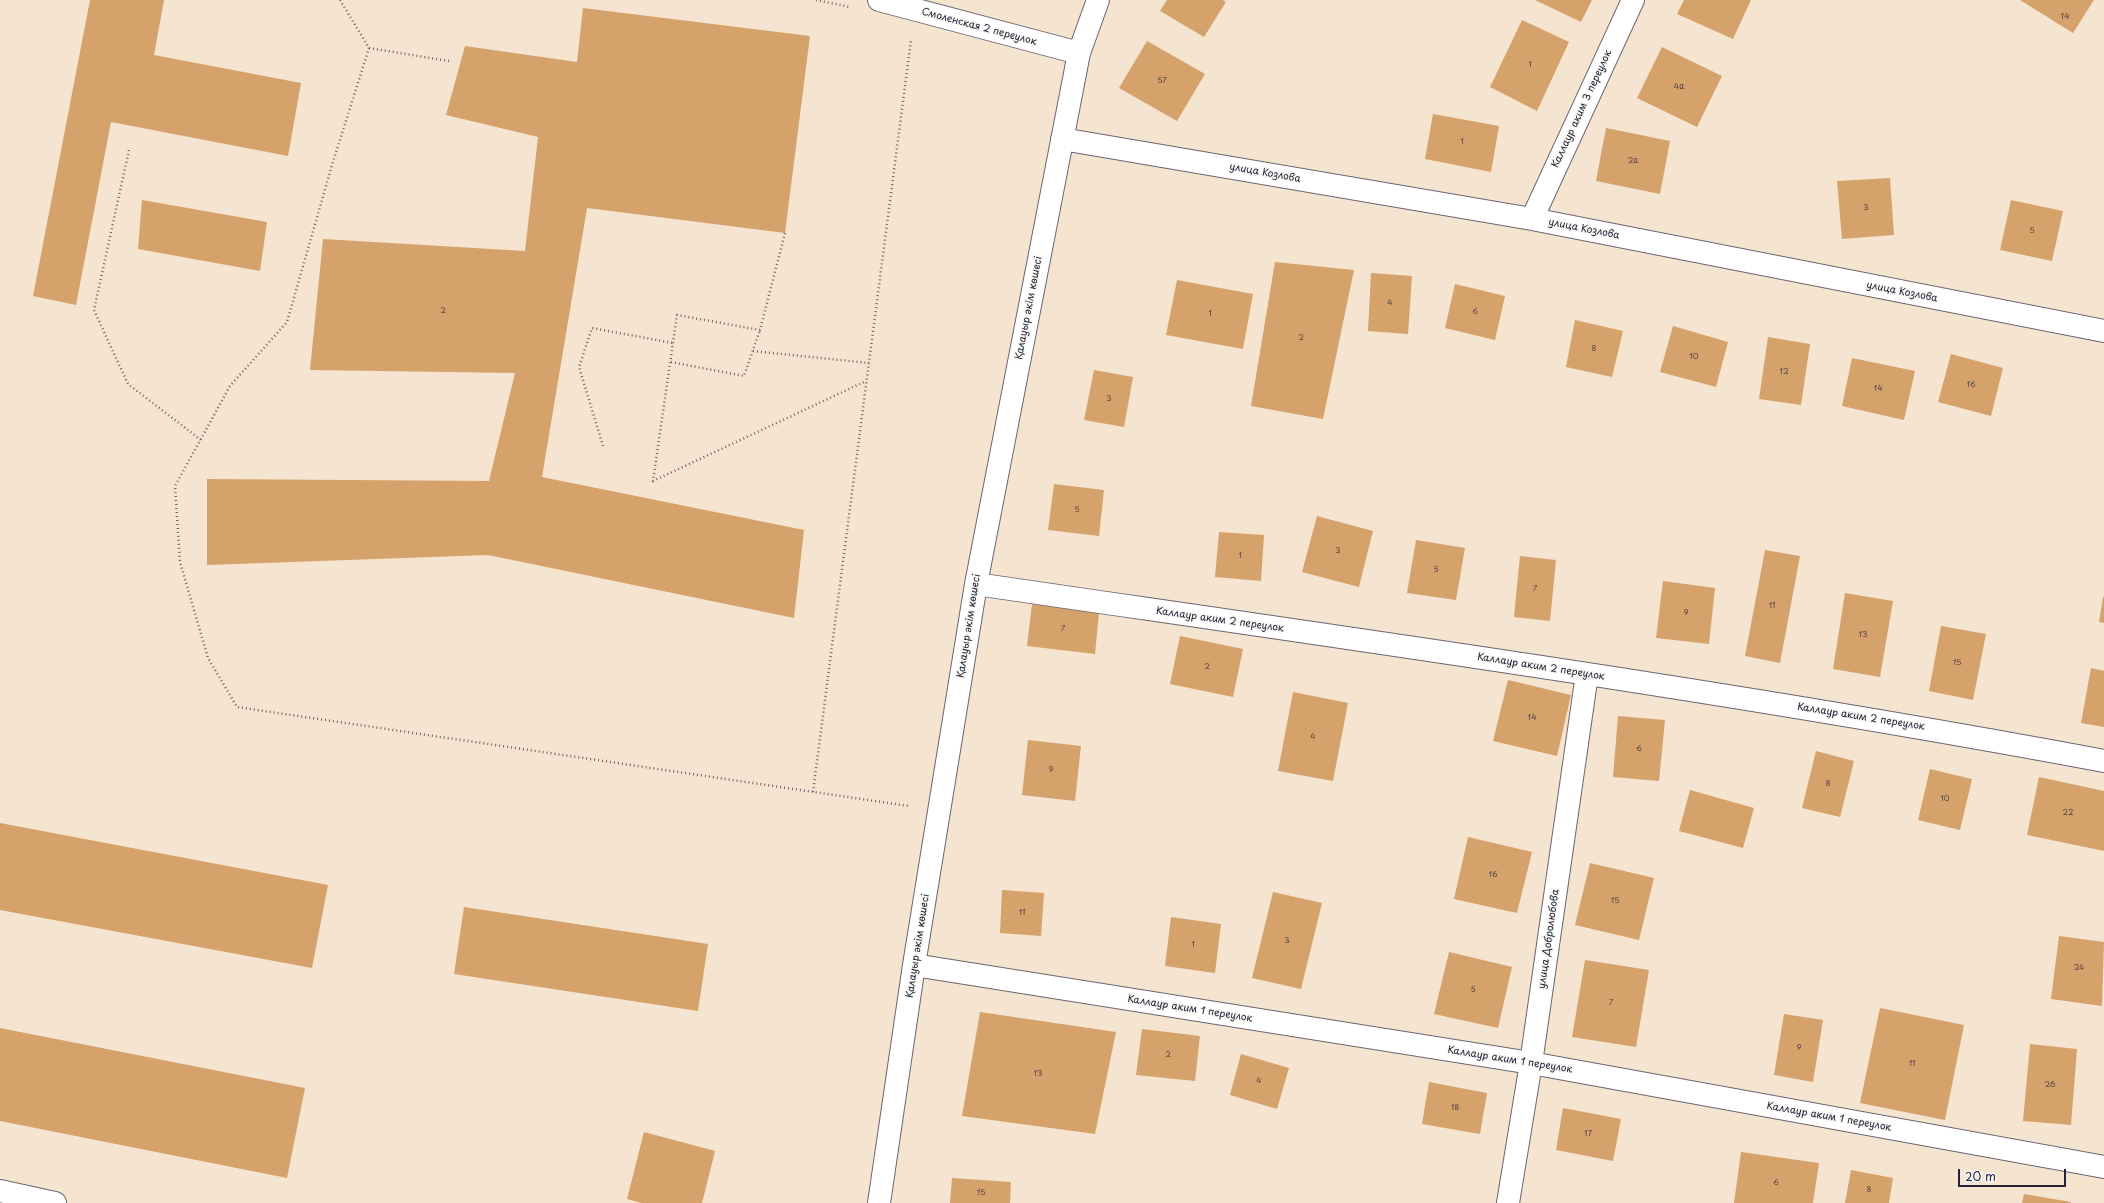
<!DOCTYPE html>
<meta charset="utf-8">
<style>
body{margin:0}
#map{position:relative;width:2104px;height:1203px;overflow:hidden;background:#f4e4d0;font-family:"Playpen Sans",sans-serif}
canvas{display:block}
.scale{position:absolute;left:1958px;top:1169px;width:108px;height:18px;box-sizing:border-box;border:2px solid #22223b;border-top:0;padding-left:5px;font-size:12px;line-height:14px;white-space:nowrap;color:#22223b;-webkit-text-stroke:3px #f6f6f2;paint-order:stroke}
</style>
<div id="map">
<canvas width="2104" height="1203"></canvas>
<div class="scale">20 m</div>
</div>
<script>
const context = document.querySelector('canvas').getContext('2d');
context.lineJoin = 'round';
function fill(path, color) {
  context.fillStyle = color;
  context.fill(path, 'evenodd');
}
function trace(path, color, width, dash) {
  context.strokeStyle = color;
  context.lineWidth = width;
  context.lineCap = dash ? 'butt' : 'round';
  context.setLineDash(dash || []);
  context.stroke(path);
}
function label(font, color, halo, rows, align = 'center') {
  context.font = font + ' "Playpen Sans",sans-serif';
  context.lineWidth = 3;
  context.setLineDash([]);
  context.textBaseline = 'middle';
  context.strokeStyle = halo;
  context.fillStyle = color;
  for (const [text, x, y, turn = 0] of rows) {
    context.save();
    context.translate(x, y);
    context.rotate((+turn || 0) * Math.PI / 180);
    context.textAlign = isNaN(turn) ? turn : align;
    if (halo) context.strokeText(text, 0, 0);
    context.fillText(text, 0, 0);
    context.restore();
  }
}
fill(new Path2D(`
 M 90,0 L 164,0 L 154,55 L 301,83 L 288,156 L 111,122 L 76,305 L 33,296 Z
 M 1167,0 L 1223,0 L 1226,2 L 1204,37 L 1160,11 Z
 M 1535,0 L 1592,0 L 1581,22 Z
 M 1684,0 L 1751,0 L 1733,39 L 1677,14 Z
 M 2020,0 L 2094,0 L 2073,33 Z
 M 583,8 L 810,36 L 785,233 L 587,208 L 542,477 L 804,530 L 794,618 L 488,555 L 207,565 L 207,479 L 489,481 L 515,373 L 310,370 L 323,239 L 525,251 L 538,137 L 446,115 L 465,46 L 577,62 Z
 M 1522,20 L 1569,42 L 1537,111 L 1490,87 Z
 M 1147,41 L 1205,74 L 1177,121 L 1119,88 Z
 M 1662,47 L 1722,76 L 1697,127 L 1637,98 Z
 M 1433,114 L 1499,126 L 1491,172 L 1425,159 Z
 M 1606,128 L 1670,141 L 1660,194 L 1596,181 Z
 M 1890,178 L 1894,235 L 1842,239 L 1837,181 Z
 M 142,200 L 267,222 L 260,271 L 138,249 Z
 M 2011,200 L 2063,211 L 2052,261 L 2000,250 Z
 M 1275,262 L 1354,270 L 1323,419 L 1251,406 Z
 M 1371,273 L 1412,276 L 1408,334 L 1368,331 Z
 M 1177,280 L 1253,294 L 1243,349 L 1166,335 Z
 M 1455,284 L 1505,296 L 1495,340 L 1445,328 Z
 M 1575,320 L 1623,331 L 1612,377 L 1566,367 Z
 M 1673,326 L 1728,342 L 1716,387 L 1660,372 Z
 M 1768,337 L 1810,344 L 1801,405 L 1759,399 Z
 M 1951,354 L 2003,368 L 1991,416 L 1938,402 Z
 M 1852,358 L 1915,371 L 1904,420 L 1842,406 Z
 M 1094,370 L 1133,377 L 1124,427 L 1084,420 Z
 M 1054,484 L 1104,490 L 1099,536 L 1048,530 Z
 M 1317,516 L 1373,531 L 1359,587 L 1302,572 Z
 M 1219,532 L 1264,535 L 1261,581 L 1215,577 Z
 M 1416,540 L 1465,548 L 1456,600 L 1407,593 Z
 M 1765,550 L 1800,556 L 1780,663 L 1745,656 Z
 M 1520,556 L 1556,560 L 1550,621 L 1514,617 Z
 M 1663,581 L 1715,588 L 1709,644 L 1656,638 Z
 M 1845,593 L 1893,601 L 1880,677 L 1833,669 Z
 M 2103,597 L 2104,597 L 2104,623 L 2099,622 Z
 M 1032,604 L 1099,612 L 1095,654 L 1027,646 Z
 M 1941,626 L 1986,634 L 1973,700 L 1929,691 Z
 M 1180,636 L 1243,649 L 1233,697 L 1170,684 Z
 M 2091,668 L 2104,671 L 2104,727 L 2081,723 Z
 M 1508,680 L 1571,695 L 1557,756 L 1493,741 Z
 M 1293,692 L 1348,703 L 1333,781 L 1278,771 Z
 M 1618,716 L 1665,720 L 1659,781 L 1613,777 Z
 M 1028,740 L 1081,746 L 1075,801 L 1022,795 Z
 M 1816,751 L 1854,761 L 1840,817 L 1802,808 Z
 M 1930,769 L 1972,779 L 1960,830 L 1918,820 Z
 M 2039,777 L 2104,791 L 2104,851 L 2027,835 Z
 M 1690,790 L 1754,808 L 1743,848 L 1679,831 Z
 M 0,823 L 328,885 L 312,968 L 0,910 Z
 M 1468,837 L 1532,852 L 1517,913 L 1454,899 Z
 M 1590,863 L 1654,878 L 1639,940 L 1575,925 Z
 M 1002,890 L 1044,893 L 1041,936 L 1000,933 Z
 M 1273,892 L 1322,903 L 1301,989 L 1252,978 Z
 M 464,907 L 708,944 L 698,1011 L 454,974 Z
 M 1171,917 L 1221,924 L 1215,973 L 1165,966 Z
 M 2059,936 L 2104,942 L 2102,1006 L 2051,999 Z
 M 1449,952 L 1512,967 L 1498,1028 L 1434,1014 Z
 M 1585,960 L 1649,970 L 1636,1047 L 1572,1037 Z
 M 1880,1008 L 1964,1025 L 1945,1120 L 1860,1103 Z
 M 980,1012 L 1116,1032 L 1095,1134 L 962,1116 Z
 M 1784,1014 L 1823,1020 L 1813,1082 L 1774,1075 Z
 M 0,1028 L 305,1088 L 287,1178 L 0,1121 Z
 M 1142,1029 L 1200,1036 L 1195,1081 L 1136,1075 Z
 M 2030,1044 L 2077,1049 L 2071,1125 L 2023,1121 Z
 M 1241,1054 L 1289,1068 L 1277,1109 L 1230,1095 Z
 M 1429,1082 L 1487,1093 L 1480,1134 L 1422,1124 Z
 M 1563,1108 L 1621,1119 L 1613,1161 L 1556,1150 Z
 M 644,1132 L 715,1151 L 702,1203 L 642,1203 L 627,1199 Z
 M 1741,1152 L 1819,1163 L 1813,1203 L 1734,1203 Z
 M 1851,1170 L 1893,1178 L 1889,1203 L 1845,1203 Z
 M 952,1178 L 1011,1182 L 1010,1203 L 950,1203 Z
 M 2024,1194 L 2071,1202 L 2071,1203 L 2022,1203 Z`), '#d6a26b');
const minor = new Path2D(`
 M 879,0 L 1079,53
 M 1062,139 L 1532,219 L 2104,331
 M 1532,219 L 1633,0
 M 976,584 C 1352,639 1730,691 2104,761
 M 914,965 L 1531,1063 L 2104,1167
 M 0,1191 L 55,1203
 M 879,1203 L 914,965 L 976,584 L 1079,53 L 1098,0
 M 1508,1203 L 1531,1063 L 1587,674`);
trace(minor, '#6c666f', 24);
trace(new Path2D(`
 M 340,0 L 369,48 L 332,165 L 287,322 L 230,386 L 175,486 L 180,562 L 208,658 L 237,707 L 909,806
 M 816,0 L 850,7
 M 369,48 L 449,61
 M 129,150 L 94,310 L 128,384 L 201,440
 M 785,233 L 760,330 L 677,315 L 653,481 L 866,381
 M 753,351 L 869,363
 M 671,362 L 744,376 L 760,330
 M 603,446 L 579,367 L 592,328 L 673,343
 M 813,792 L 911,40`), '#6c666f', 2.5, [1, 3]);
trace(minor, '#fff', 22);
label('8px', '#4f4247', null, [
 ["14",2065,17],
 ["1",1530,65],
 ["57",1162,81],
 ["4а",1679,87],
 ["1",1462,142],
 ["2а",1633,161],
 ["3",1866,208],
 ["5",2032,231],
 ["4",1390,303],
 ["2",443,311],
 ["6",1475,312],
 ["1",1210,314],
 ["2",1301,338],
 ["8",1594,349],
 ["10",1694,357],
 ["12",1784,372],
 ["16",1971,385],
 ["14",1878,389],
 ["3",1109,399],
 ["5",1077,510],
 ["3",1338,551],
 ["1",1240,556],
 ["5",1436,570],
 ["7",1535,589],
 ["11",1772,606],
 ["9",1686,613],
 ["7",1063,629],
 ["13",1863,635],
 ["15",1957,663],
 ["2",1207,667],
 ["14",1532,718],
 ["4",1313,737],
 ["6",1639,749],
 ["9",1051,770],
 ["8",1828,784],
 ["10",1945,799],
 ["22",2068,813],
 ["16",1493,875],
 ["15",1615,901],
 ["11",1022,913],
 ["3",1287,941],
 ["1",1193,945],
 ["24",2079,968],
 ["5",1473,990],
 ["7",1611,1003],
 ["9",1799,1048],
 ["2",1168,1055],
 ["11",1912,1064],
 ["13",1038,1074],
 ["4",1259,1081],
 ["26",2050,1085],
 ["18",1455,1108],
 ["17",1588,1134],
 ["6",1776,1183],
 ["8",1869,1190],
 ["15",981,1193]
]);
label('10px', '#22223b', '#f6f6f2', [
 ["Смоленская 2 переулок",979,27,15],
 ["Каллаур аким 3 переулок",1582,109,-65],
 ["улица Козлова",1265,173,10],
 ["улица Козлова",1584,229,11],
 ["улица Козлова",1902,292,11],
 ["Қалауыр әкім көшесі",1029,308,-79],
 ["Каллаур аким 2 переулок",1220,620,8],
 ["Қалауыр әкім көшесі",969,626,-81],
 ["Каллаур аким 2 переулок",1541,667,9],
 ["Каллаур аким 2 переулок",1861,717,9],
 ["улица Добролюбова",1549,939,-82],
 ["Қалауыр әкім көшесі",918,946,-81],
 ["Каллаур аким 1 переулок",1190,1009,9],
 ["Каллаур аким 1 переулок",1510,1060,9],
 ["Каллаур аким 1 переулок",1829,1117,10]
]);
</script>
